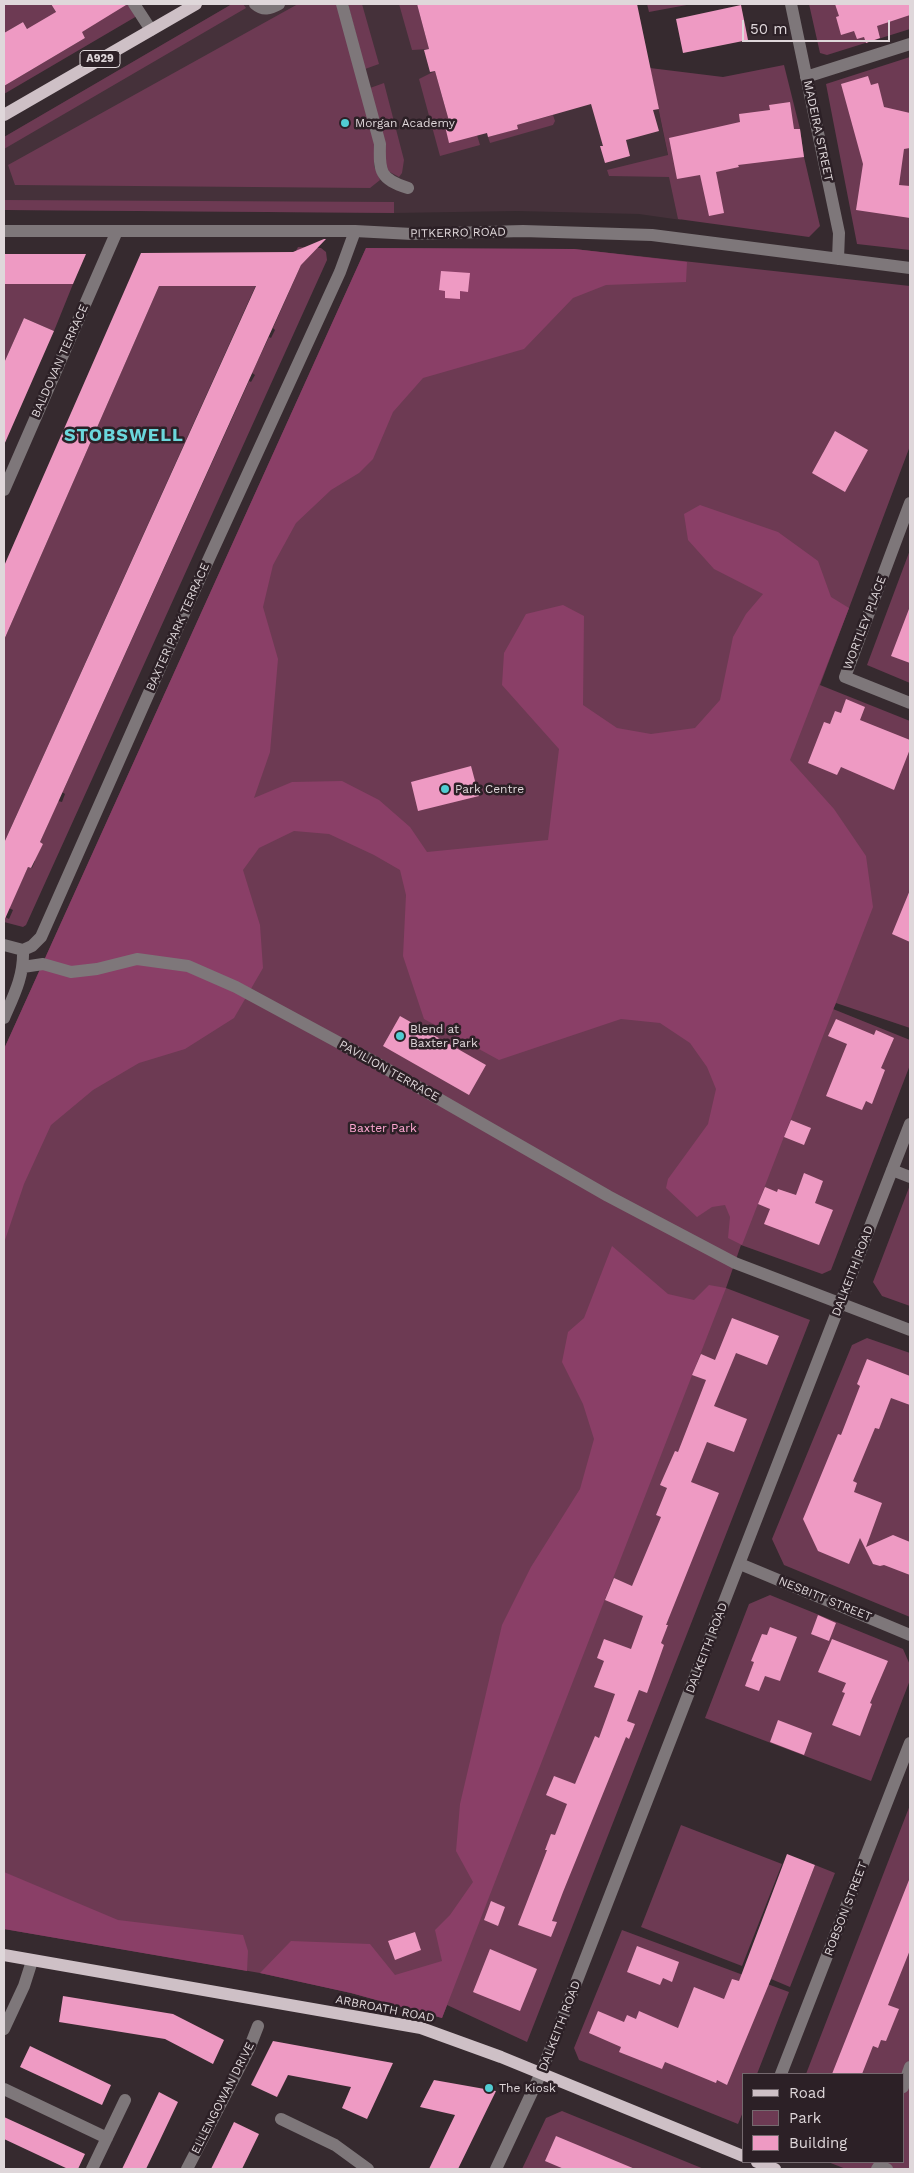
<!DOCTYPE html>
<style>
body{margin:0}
#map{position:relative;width:914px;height:2173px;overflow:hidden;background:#362a2f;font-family:"Work Sans",sans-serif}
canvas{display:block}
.frame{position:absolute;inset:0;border:5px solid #dfd7da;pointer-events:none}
.legend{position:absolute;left:742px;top:2073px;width:162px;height:90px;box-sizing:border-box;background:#2c2026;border:1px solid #74696e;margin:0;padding:6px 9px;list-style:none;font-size:15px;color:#dfd7da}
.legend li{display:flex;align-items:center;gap:10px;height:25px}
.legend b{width:25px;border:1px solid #74696e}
.scale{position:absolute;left:742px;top:20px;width:148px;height:22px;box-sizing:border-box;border:2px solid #dfd7da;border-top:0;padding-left:6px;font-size:15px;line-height:18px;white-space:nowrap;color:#dfd7da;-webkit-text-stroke:4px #2c2026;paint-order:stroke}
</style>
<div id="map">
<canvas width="914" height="2173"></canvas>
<div class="frame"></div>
<ul class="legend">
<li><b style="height:6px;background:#cec0c6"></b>Road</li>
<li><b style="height:14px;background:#6d3a53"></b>Park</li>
<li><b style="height:14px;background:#ee9ac3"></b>Building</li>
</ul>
<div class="scale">50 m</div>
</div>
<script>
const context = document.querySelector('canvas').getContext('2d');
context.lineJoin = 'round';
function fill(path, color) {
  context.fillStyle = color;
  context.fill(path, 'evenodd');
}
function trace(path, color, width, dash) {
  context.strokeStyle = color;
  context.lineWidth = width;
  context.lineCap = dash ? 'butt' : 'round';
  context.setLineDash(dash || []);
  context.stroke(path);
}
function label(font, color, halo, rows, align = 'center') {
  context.font = font + ' "Work Sans",sans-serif';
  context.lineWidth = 5;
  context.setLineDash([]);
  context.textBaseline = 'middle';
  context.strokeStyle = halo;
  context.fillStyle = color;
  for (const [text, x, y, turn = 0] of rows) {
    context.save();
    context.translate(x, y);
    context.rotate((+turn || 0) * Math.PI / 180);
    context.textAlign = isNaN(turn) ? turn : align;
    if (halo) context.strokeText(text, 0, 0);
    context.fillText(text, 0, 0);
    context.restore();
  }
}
fill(new Path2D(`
 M 232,4 L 637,4 L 681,220 L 639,214 L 517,211 L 394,213 L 4,210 L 4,137 Z`), '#45313a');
fill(new Path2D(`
 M 4,4 L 51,4 L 61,21 L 27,29 L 23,22 L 4,33 Z
 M 65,4 L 129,4 L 137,16 L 4,94 L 4,86 L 85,38 Z
 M 232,4 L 243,4 L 246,8 L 4,149 L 4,137 Z
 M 298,4 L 337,4 L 375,143 L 374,166 L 380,180 L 370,188 L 15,185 L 8,165 Z
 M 348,4 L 362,4 L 379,64 L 365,69 Z
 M 399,4 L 417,4 L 429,49 L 412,50 Z
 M 647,4 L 692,4 L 649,12 Z
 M 809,4 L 910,4 L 910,29 L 827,55 L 820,53 Z
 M 910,57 L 910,250 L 857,244 L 826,84 Z
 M 784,65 L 800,129 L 804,157 L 820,226 L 809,237 L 678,219 L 669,177 L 609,176 L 607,170 L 668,155 L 650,68 L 723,77 Z
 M 435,71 L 449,121 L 444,122 L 449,142 L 477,135 L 480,145 L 440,156 L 419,79 Z
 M 384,83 L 404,160 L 402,173 L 399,177 L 388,171 L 384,163 L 370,88 Z
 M 553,115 L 555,121 L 553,125 L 490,143 L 488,137 L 517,129 L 517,125 Z
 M 4,200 L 394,202 L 394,213 L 4,210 Z
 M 298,247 L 321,248 L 326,252 L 327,260 L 26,925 L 23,927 L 4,922 L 5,917 L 9,919 L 13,910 L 9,908 L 28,867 L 32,868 L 35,861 L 32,859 L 43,844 L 40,842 L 58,801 L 62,802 L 65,794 L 62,792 L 64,789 L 249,381 L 251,382 L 255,375 L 252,373 L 269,337 L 271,338 L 275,330 L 273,328 L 301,265 L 296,251 Z
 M 366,248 L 574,249 L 910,286 L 910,446 L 820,685 L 910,721 L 910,1028 L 836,1003 L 833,1009 L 910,1040 L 910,1065 L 831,1270 L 822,1274 L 741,1245 L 726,1288 L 810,1320 L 527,2042 L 447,2005 L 442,2018 L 351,1993 L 260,1973 L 4,1929 L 4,1049 Z
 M 4,284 L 73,284 L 54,331 L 24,318 L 4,363 Z
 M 256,285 L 4,843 L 4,640 L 159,286 Z
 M 910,550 L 910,683 L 867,665 Z
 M 910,1185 L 910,1306 L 882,1296 L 873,1282 Z
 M 867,1338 L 910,1353 L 910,1617 L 784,1565 L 772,1539 L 852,1345 Z
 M 770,1595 L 903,1649 L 910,1665 L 910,1680 L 871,1781 L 705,1718 L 749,1604 Z
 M 910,1805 L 910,2169 L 846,2169 L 828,2162 L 903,2162 L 903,2074 L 806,2074 Z
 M 681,1825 L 782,1864 L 742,1966 L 641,1927 Z
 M 815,1865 L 835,1873 L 790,1987 L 771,1979 Z
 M 622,1930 L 789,1992 L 757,2074 L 743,2074 L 743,2112 L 738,2124 L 579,2060 L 574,2048 Z
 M 562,2111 L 704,2169 L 522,2169 L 546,2118 Z`), '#6d3a53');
fill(new Path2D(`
 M 366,248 L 574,249 L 687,262 L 686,282 L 606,285 L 573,298 L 524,349 L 423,378 L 393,412 L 373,459 L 359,473 L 331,490 L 296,523 L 273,565 L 263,607 L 278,659 L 270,752 L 254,798 L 292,782 L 342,781 L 379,800 L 410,827 L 427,852 L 548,840 L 559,749 L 502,685 L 504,653 L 526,614 L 563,605 L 584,616 L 583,705 L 617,728 L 651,734 L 695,728 L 720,700 L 733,637 L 746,614 L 763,594 L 714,569 L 688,540 L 684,514 L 700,505 L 778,532 L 818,561 L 831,597 L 849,608 L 790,760 L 834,809 L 866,856 L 873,907 L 742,1245 L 728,1238 L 730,1217 L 725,1205 L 712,1207 L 697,1217 L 666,1188 L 668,1179 L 708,1124 L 716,1089 L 707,1067 L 690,1043 L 660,1023 L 621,1019 L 499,1060 L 424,1019 L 403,956 L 406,895 L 400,870 L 374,855 L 329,834 L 294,831 L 259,848 L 243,870 L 260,925 L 263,968 L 234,1018 L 185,1049 L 139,1063 L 93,1090 L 51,1125 L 24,1184 L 4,1243 L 4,1049 Z
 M 612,1246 L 668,1294 L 694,1300 L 709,1285 L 726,1288 L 442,2018 L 351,1993 L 260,1973 L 291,1941 L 370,1944 L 395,1975 L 442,1961 L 435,1930 L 450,1915 L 473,1882 L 456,1851 L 460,1804 L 502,1625 L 531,1567 L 580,1489 L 594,1439 L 583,1404 L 562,1362 L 568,1332 L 584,1318 Z
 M 4,1872 L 118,1920 L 243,1935 L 248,1951 L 247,1971 L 4,1929 Z`), '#8a3f67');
fill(new Path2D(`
 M 51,4 L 126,5 L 82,32 L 85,38 L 4,86 L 4,33 L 23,22 L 27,29 L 56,12 Z
 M 417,4 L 637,4 L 659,109 L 653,110 L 659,131 L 626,140 L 630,156 L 605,163 L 600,146 L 603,146 L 591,104 L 517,125 L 518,129 L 488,137 L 487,133 L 449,143 L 444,122 L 449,121 L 435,71 L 430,72 L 424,50 L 429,49 Z
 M 835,4 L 910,4 L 910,15 L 877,26 L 880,38 L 866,43 L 864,37 L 857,39 L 854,31 L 841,35 L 836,17 L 839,16 Z
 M 741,5 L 748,40 L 683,53 L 676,19 Z
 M 868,76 L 871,85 L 878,83 L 884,107 L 910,113 L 910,148 L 904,149 L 899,185 L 910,186 L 910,218 L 856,210 L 863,164 L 841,84 Z
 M 790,102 L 794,129 L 800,129 L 804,157 L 738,165 L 739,167 L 716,172 L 724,213 L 709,216 L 700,175 L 677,179 L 669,138 L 740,122 L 739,114 L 770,110 L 769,105 Z
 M 324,239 L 326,239 L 301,265 L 40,842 L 43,844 L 31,868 L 28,867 L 4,921 L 4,843 L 256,286 L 159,286 L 4,640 L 4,566 L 141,253 L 293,252 Z
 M 4,254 L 86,254 L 73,284 L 4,284 Z
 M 441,271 L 470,273 L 468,292 L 460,291 L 460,299 L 445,298 L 445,291 L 439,290 Z
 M 24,318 L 54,331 L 4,445 L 4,363 Z
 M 835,431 L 868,450 L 845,492 L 812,473 Z
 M 909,609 L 910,609 L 910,663 L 891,656 Z
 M 846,699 L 865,707 L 860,720 L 910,740 L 910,749 L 894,790 L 841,767 L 837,775 L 808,763 L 824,722 L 830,724 L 835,711 L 841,713 Z
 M 471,766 L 479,796 L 418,811 L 411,782 Z
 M 910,890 L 910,942 L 892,934 Z
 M 400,1016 L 486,1065 L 469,1095 L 383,1046 Z
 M 836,1019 L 874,1035 L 876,1030 L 894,1038 L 881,1068 L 885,1070 L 872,1104 L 866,1101 L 862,1110 L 826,1096 L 847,1044 L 828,1036 Z
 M 791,1120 L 811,1128 L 804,1145 L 784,1137 Z
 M 804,1173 L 823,1181 L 815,1203 L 833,1210 L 819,1245 L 764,1224 L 770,1209 L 758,1204 L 765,1187 L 777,1192 L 778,1189 L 796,1195 Z
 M 732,1318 L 779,1336 L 767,1365 L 736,1353 L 714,1406 L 747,1419 L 734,1452 L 707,1442 L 691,1482 L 719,1493 L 666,1625 L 668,1625 L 661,1643 L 664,1645 L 647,1693 L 639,1690 L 627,1721 L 635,1724 L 629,1739 L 626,1737 L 563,1892 L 552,1921 L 557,1922 L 551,1937 L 518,1925 L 547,1850 L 545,1850 L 551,1834 L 555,1835 L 567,1804 L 546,1795 L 554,1776 L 575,1784 L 595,1736 L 599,1738 L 615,1694 L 594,1687 L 604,1661 L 597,1658 L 604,1639 L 631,1649 L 643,1616 L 605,1600 L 614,1578 L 632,1586 L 661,1517 L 656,1515 L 667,1488 L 660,1485 L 675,1451 L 678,1452 L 706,1380 L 692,1375 L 701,1354 L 715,1360 Z
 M 867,1359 L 910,1376 L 910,1405 L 891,1398 L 879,1429 L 875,1428 L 853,1481 L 857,1483 L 854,1492 L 882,1503 L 866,1547 L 893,1535 L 910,1542 L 910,1575 L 884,1565 L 880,1566 L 873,1564 L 860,1538 L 849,1564 L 818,1551 L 803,1519 L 838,1434 L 841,1435 L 860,1386 L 857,1384 Z
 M 818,1615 L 836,1623 L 829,1641 L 811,1634 Z
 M 770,1627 L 797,1637 L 780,1681 L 765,1676 L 759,1691 L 745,1686 L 754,1662 L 751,1661 L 762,1634 L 767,1635 Z
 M 832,1639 L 888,1661 L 870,1703 L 872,1704 L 860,1736 L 832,1725 L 845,1693 L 842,1692 L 846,1683 L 818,1672 Z
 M 778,1720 L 812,1733 L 804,1755 L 770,1742 Z
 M 787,1854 L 815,1865 L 771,1979 L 727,2085 L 717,2080 L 716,2083 L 665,2062 L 662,2069 L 619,2052 L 621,2047 L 589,2033 L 598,2011 L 624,2022 L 627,2015 L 636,2019 L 639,2011 L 678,2028 L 694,1987 L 724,1999 L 732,1979 L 739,1981 Z
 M 909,1880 L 910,1950 L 888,2005 L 899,2009 L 886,2041 L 881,2040 L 878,2048 L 873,2046 L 862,2074 L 832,2074 Z
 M 491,1901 L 505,1907 L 498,1926 L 484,1920 Z
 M 415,1932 L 421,1950 L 395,1960 L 388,1941 Z
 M 637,1946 L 679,1962 L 672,1982 L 663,1978 L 660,1985 L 627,1972 Z
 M 490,1949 L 537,1969 L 520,2011 L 473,1992 Z
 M 63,1996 L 173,2014 L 224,2040 L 213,2064 L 165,2039 L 59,2022 Z
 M 273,2041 L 393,2063 L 367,2119 L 342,2108 L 351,2087 L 288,2075 L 277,2097 L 251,2085 Z
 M 30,2046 L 111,2085 L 102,2105 L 20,2067 Z
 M 434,2080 L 496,2091 L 458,2169 L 429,2169 L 455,2115 L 420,2107 Z
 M 159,2092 L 178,2102 L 160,2140 L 146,2169 L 122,2169 Z
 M 4,2117 L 85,2154 L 78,2169 L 68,2169 L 4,2139 Z
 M 234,2122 L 259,2134 L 242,2169 L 211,2169 Z
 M 556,2136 L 635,2169 L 564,2169 L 545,2161 Z`), '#ee9ac3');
trace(new Path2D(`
 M 134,4 L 151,30
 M 255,4 C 263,11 270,9 279,4
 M 342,4 L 380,144 C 379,172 380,179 408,188
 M 791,4 L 839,233 L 838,259
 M 806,77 L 910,44
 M 4,231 L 355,231 L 412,234 L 523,231 L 652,235 L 910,268
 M 4,490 L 117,231
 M 910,503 L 845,677 L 910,703
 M 4,945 L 23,950
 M 23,967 L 43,964 L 71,972 L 97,969 L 137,959 L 188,966 L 236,987 L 371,1060 L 608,1196 L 735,1263 L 910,1330
 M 4,1018 C 14,995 24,976 23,950 L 32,946 L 41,937 L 190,600 L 340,272 L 355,231
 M 892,1170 L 910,1177
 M 740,1564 L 910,1635
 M 4,2029 L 24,1986 L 32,1961
 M 781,2074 L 910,1743
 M 903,2087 L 910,2067
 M 4,2089 L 107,2138
 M 281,2119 L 335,2145 L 368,2169
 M 92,2169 L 125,2100
 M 187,2169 L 249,2049 L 258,2026
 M 496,2169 L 541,2073 L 910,1124
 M 877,2169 L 879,2166 L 887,2169`), '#7e777a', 12);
trace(new Path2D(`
 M 4,115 L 196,4
 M 4,1955 L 421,2028 L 501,2057 L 743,2156
 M 757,2162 L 775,2169`), '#cec0c6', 12);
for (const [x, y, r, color] of [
 [345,123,5,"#51ccd2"],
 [445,789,5,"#51ccd2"],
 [400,1036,5,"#51ccd2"],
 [489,2088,5,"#51ccd2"]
]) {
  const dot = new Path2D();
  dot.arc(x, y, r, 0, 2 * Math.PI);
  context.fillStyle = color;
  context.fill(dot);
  trace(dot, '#2c2026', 2);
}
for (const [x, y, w] of [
 [100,59,40]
]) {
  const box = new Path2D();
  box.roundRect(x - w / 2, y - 8.5, w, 17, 4);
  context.fillStyle = '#2c2026';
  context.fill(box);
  trace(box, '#dfd7da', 1);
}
label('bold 11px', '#dfd7da', null, [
 ["A929",100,59]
]);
label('12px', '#dfd7da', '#2c2026', [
 ["Morgan Academy",355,123],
 ["Park Centre",455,789],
 ["Blend at",410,1029],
 ["Baxter Park",410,1043],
 ["The Kiosk",499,2088]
], 'left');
label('12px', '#dfd7da', '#2c2026', [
 ["MADEIRA STREET",818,131,78],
 ["PITKERRO ROAD",458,233,-1],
 ["BALDOVAN TERRACE",60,361,-66],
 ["WORTLEY PLACE",865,623,-69],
 ["BAXTER PARK TERRACE",178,627,-66],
 ["PAVILION TERRACE",389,1071,29],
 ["DALKEITH ROAD",853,1271,-69],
 ["NESBITT STREET",825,1599,22],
 ["DALKEITH ROAD",707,1648,-69],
 ["ROBSON STREET",846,1909,-69],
 ["ARBROATH ROAD",385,2009,11],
 ["DALKEITH ROAD",560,2026,-69],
 ["ELLENGOWAN DRIVE",223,2098,-63]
]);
label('12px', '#fea7d1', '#2c2026', [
 ["Baxter Park",383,1128]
]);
context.letterSpacing = '1px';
label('bold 18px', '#6bd7dc', '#2c2026', [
 ["STOBSWELL",124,436]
]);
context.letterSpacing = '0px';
</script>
